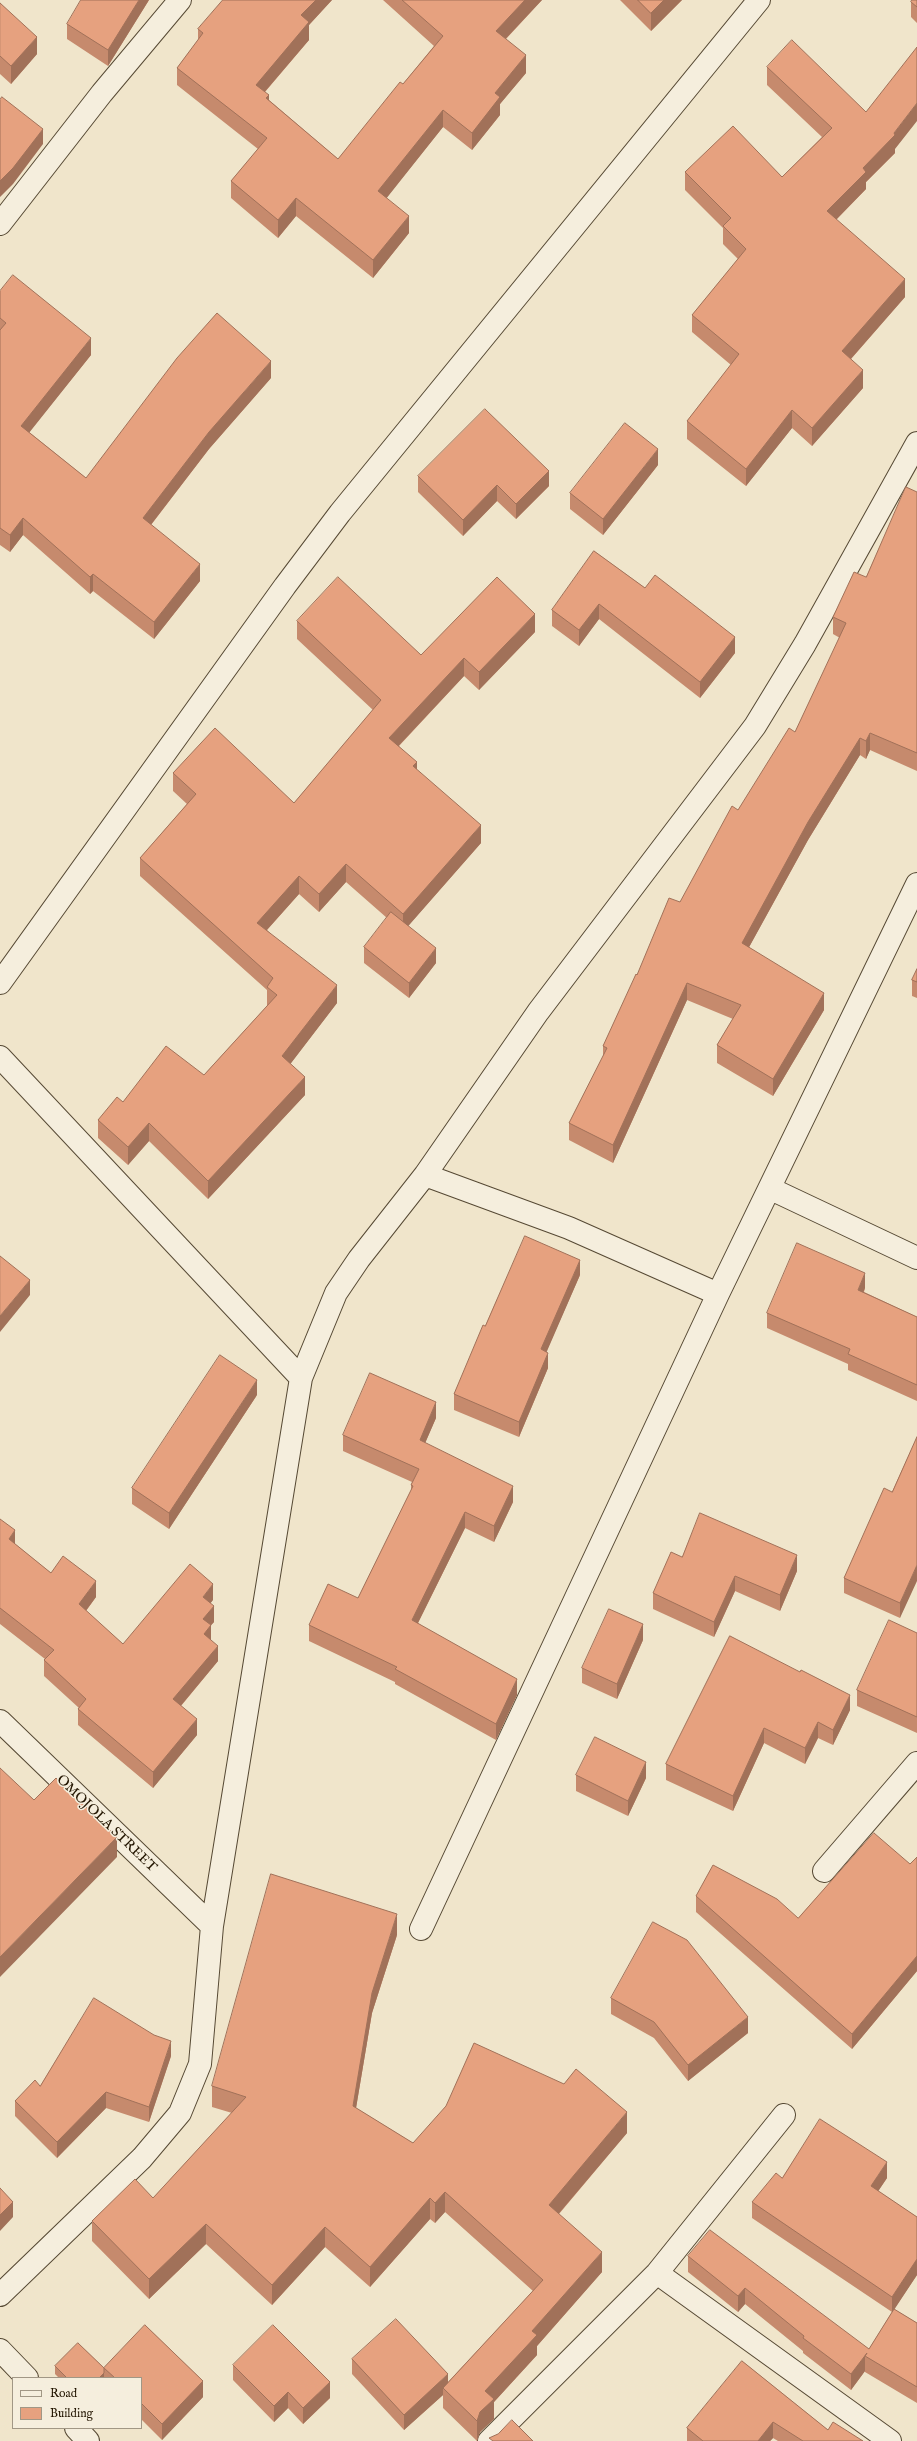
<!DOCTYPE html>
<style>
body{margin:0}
#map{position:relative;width:917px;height:2441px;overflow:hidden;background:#f0e5cb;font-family:"IM FELL English",serif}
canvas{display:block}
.legend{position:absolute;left:12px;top:2377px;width:130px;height:52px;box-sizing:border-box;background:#f5eedd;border:1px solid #a19785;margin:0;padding:5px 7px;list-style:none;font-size:12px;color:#231501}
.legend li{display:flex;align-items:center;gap:8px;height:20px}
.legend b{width:20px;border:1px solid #a19785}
</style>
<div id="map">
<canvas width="917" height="2441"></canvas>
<ul class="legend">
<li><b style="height:5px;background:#f5eedd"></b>Road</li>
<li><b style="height:11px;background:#e6a17f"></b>Building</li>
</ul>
</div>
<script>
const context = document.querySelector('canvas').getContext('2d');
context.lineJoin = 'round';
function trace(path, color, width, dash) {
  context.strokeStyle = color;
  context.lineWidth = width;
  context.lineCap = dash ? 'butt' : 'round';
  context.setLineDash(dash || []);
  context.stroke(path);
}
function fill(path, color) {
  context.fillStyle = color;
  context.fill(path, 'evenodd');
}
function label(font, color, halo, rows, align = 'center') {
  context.font = font + ' "IM FELL English",serif';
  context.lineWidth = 3;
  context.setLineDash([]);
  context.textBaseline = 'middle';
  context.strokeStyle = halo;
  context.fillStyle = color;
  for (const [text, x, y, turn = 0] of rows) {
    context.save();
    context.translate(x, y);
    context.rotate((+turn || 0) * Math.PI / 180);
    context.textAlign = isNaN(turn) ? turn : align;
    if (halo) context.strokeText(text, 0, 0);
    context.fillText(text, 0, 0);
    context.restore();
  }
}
const minor = new Path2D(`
 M 0,224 L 102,93 L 180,0
 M 0,983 L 285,586 L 340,513 L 759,0
 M 0,1057 L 301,1378
 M 425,1175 L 569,1228 L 718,1294
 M 771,1189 L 917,1258
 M 0,1721 L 212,1926
 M 824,1871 L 917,1763
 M 421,1929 L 718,1294 L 917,884
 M 657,2273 L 890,2441
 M 0,2295 L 142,2158 L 180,2113 L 200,2064 L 212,1926 L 301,1378 L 336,1293 L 359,1259 L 425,1175 L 538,1012 L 755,726 L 805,644 L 917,443
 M 0,2350 L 27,2378
 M 76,2428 L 88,2441
 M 489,2441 L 657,2273 L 784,2115`);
trace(minor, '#564934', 24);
trace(minor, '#f5eedd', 22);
fill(new Path2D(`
 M 149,0 L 108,66 L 67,39 L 67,24 Z
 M 223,0 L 332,0 L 309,25 L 309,40 L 265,92 L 269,100 L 338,159 L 403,84 L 434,46 L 383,0 L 542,0 L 506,39 L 526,73 L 500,104 L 500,115 L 472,150 L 443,127 L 386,198 L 409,233 L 373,278 L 296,216 L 278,238 L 231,198 L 231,181 L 258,149 L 177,85 L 177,68 L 198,40 L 198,29 Z
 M 620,0 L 682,0 L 651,31 Z
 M 917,0 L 917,23 L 911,17 L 911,2 Z
 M 0,3 L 37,54 L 11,84 L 0,74 Z
 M 767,67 L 895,149 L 895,153 L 866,182 L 866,189 L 836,220 L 905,297 L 851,359 L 863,388 L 812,446 L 792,428 L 746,486 L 687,439 L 687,421 L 731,365 L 692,332 L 692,315 L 738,259 L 723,244 L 723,228 L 685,190 L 685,172 L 782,177 L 822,137 L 767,85 Z
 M 0,291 L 91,355 L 29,432 L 86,478 L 271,378 L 209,449 L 151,525 L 200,581 L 154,639 L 93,591 L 90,594 L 23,535 L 10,552 L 0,545 Z
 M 658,465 L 603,535 L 570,509 L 570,493 Z
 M 418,476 L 549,486 L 516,519 L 497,501 L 463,536 L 418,492 Z
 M 917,492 L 917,771 L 870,750 L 866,759 L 860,755 L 808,840 L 749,947 L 824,1010 L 773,1096 L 717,1063 L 717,1045 L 733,1019 L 687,1000 L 613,1163 L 569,1140 L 569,1123 L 603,1057 L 603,1046 L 637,975 L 680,902 L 738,810 L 795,732 L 840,638 L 833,634 L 833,617 L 866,577 Z
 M 594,551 L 735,653 L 700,698 L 599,619 L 579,646 L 552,626 L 552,610 Z
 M 297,621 L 421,655 L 535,632 L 479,690 L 464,676 L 399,746 L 417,770 L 481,843 L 408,926 L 436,963 L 409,998 L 364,963 L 364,947 L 387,918 L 346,882 L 319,912 L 299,894 L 267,930 L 337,1003 L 290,1064 L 305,1095 L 208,1199 L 149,1141 L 128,1165 L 98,1138 L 98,1120 L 123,1102 L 204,1075 L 267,1006 L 267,990 L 140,876 L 140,858 L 187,804 L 173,791 L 173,773 L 294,803 L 373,710 L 297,639 Z
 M 917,969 L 917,998 L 912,996 L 912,980 Z
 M 580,1275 L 546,1352 L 548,1368 L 519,1437 L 454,1410 L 454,1394 L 485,1326 Z
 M 865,1288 L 864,1292 L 917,1317 L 917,1401 L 848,1370 L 848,1364 L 767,1328 L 767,1313 Z
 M 257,1395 L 169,1529 L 132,1504 L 132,1488 Z
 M 436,1418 L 425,1443 L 513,1502 L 494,1542 L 465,1528 L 418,1623 L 517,1695 L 496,1740 L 395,1684 L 395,1682 L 309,1641 L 309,1625 L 358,1598 L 411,1491 L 411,1485 L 412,1482 L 343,1451 L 343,1435 Z
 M 917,1437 L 900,1618 L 844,1593 L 844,1578 L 892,1492 Z
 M 0,1519 L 15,1544 L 51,1573 L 96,1597 L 86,1611 L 123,1644 L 213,1600 L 210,1603 L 214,1622 L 211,1625 L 211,1640 L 218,1661 L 181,1706 L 197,1735 L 153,1788 L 78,1725 L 78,1709 L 79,1708 L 44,1676 L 44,1660 L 45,1659 L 0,1624 Z
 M 682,1557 L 797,1571 L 780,1611 L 735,1591 L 714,1637 L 653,1609 L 653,1593 Z
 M 917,1633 L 917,1733 L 857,1706 L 857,1690 Z
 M 730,1636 L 850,1710 L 833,1745 L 818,1738 L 805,1764 L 764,1743 L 733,1811 L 666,1780 L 666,1764 Z
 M 643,1640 L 617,1699 L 582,1683 L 582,1668 Z
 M 576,1775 L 646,1778 L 628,1816 L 576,1791 Z
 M 917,1857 L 917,1971 L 852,2049 L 696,1912 L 696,1896 L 798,1918 L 910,1864 Z
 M 397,1935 L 372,2013 L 356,2108 L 413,2143 L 627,2133 L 559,2214 L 602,2272 L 537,2346 L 537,2355 L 494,2402 L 494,2419 L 480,2432 L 477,2441 L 443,2408 L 443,2395 L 404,2430 L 352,2374 L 352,2359 L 448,2382 L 533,2291 L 445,2212 L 435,2223 L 430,2219 L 370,2287 L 325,2247 L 272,2305 L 206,2244 L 149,2299 L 92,2241 L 92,2221 L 153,2198 L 232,2113 L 212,2107 L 212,2086 Z
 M 611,1998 L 748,2033 L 688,2081 L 654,2038 L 611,2014 Z
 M 171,2056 L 149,2122 L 106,2108 L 57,2158 L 15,2116 L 15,2101 L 40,2086 Z
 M 782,2178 L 887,2178 L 878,2191 L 917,2217 L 917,2275 L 894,2309 L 917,2323 L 917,2403 L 865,2372 L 865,2371 L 851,2390 L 803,2353 L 803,2351 L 745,2304 L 738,2312 L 688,2272 L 688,2256 L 869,2349 L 892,2312 L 752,2218 L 752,2202 Z
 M 145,2325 L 203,2381 L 203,2397 L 162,2440 L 141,2419 L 141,2378 L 59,2378 L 55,2374 L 55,2366 L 78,2343 L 104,2368 Z
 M 742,2361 L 828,2430 L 863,2441 L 778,2441 L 773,2438 L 770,2441 L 687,2441 L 687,2428 Z
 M 233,2365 L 330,2398 L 303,2424 L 288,2408 L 274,2422 L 233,2380 Z`), '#c68a6d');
fill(new Path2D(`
 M 139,0 L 149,0 L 108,66 L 108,50 Z
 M 316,0 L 332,0 L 309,25 L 309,40 L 256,102 L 256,85 L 301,15 Z
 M 525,0 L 542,0 L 496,49 L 496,31 Z
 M 664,0 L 682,0 L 651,31 L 651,13 Z
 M 37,37 L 37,54 L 11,84 L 11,66 Z
 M 526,55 L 526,73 L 500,104 L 500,115 L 472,150 L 472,133 L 495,93 Z
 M 269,95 L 269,112 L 266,98 Z
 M 917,103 L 917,121 L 895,149 L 895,153 L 866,182 L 866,189 L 827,229 L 827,211 L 863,168 L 894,133 Z
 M 443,110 L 443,127 L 378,209 L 378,191 Z
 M 43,129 L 43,144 L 13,184 L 0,197 L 0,181 Z
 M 296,198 L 296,216 L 278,238 L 278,220 Z
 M 409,216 L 409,233 L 373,278 L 373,260 Z
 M 905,279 L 905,297 L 842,369 L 842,351 Z
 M 91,338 L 91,355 L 21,443 L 21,426 Z
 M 271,361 L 271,378 L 209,449 L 143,535 L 143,518 L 209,432 Z
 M 863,370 L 863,388 L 812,446 L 812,428 Z
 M 792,410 L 792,428 L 746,486 L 746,469 Z
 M 658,449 L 658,465 L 603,535 L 603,519 Z
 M 549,471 L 549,486 L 516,519 L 516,504 Z
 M 497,485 L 497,501 L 463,536 L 463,520 Z
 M 23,518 L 23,535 L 10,552 L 10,535 Z
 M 200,564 L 200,581 L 154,639 L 154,622 Z
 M 93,574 L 93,591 L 90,594 L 90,577 Z
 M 599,604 L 599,619 L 579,646 L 579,630 Z
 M 535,614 L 535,632 L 479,690 L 479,672 Z
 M 735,637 L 735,653 L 700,698 L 700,682 Z
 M 464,658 L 464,676 L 389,756 L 389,738 Z
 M 870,733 L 870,750 L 866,759 L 866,741 Z
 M 860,738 L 860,755 L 808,840 L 742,960 L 742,943 L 808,822 Z
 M 417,762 L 417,780 L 413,766 Z
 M 481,825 L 481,843 L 403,932 L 403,914 Z
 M 346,864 L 346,882 L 319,912 L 319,894 Z
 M 299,876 L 299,894 L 257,941 L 257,923 Z
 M 436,948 L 436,963 L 409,998 L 409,983 Z
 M 687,983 L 687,1000 L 613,1163 L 613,1145 Z
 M 337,985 L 337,1003 L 282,1075 L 282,1056 Z
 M 824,993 L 824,1010 L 773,1096 L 773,1079 Z
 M 305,1077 L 305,1095 L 208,1199 L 208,1181 Z
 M 149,1123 L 149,1141 L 128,1165 L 128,1147 Z
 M 580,1260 L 580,1275 L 541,1365 L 541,1349 Z
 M 865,1273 L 865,1288 L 858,1305 L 858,1290 Z
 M 30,1280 L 30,1295 L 0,1332 L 0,1316 Z
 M 548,1353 L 548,1368 L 519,1437 L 519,1422 Z
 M 257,1380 L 257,1395 L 169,1529 L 169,1513 Z
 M 436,1402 L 436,1418 L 420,1455 L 420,1440 Z
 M 513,1486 L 513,1502 L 494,1542 L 494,1526 Z
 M 465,1512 L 465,1528 L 412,1635 L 412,1620 Z
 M 15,1530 L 15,1546 L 9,1539 Z
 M 797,1555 L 797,1571 L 780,1611 L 780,1595 Z
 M 917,1565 L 917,1581 L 900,1618 L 900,1603 Z
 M 735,1576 L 735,1591 L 714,1637 L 714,1622 Z
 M 96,1581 L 96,1597 L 79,1620 L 79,1604 Z
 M 213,1584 L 213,1600 L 203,1613 L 203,1597 Z
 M 214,1606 L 214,1622 L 203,1634 L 203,1619 Z
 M 643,1624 L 643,1640 L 617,1699 L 617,1684 Z
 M 211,1625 L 211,1641 L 204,1634 Z
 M 218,1646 L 218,1661 L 173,1715 L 173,1699 Z
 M 517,1679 L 517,1695 L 496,1740 L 496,1724 Z
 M 850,1695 L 850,1710 L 833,1745 L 833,1730 Z
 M 197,1719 L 197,1735 L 153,1788 L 153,1772 Z
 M 818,1722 L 818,1738 L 805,1764 L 805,1748 Z
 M 764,1728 L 764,1743 L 733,1811 L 733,1796 Z
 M 646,1762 L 646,1778 L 628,1816 L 628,1801 Z
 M 117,1837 L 117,1857 L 0,1977 L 0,1957 Z
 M 397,1914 L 397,1935 L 372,2013 L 353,2126 L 353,2106 L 372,1993 Z
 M 917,1956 L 917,1971 L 852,2049 L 852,2034 Z
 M 748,2017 L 748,2033 L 688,2081 L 688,2065 Z
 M 171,2041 L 171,2056 L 149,2122 L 149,2107 Z
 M 106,2092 L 106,2108 L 57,2158 L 57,2142 Z
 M 627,2112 L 627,2133 L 549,2225 L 549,2205 Z
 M 887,2162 L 887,2178 L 871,2202 L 871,2186 Z
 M 445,2192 L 445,2212 L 435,2223 L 435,2203 Z
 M 430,2198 L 430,2219 L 370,2287 L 370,2267 Z
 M 13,2202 L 13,2217 L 0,2231 L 0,2215 Z
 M 206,2224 L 206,2244 L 149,2299 L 149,2279 Z
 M 325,2227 L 325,2247 L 272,2305 L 272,2285 Z
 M 602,2252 L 602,2272 L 537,2346 L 537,2355 L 494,2402 L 494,2419 L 480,2432 L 477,2441 L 477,2421 L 485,2391 L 532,2331 Z
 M 917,2259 L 917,2275 L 892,2313 L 892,2297 Z
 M 745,2288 L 745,2304 L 738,2312 L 738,2296 Z
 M 867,2353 L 865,2356 L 865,2371 L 851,2390 L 851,2374 Z
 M 104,2373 L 104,2378 L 99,2378 Z
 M 448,2374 L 448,2390 L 443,2388 L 443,2395 L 404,2430 L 404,2415 Z
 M 203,2381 L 203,2397 L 162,2440 L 162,2424 Z
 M 330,2382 L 330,2398 L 303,2424 L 303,2408 Z
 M 288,2392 L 288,2408 L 274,2422 L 274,2406 Z
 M 773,2422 L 773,2438 L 770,2441 L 758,2441 Z`), '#a17159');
const building = new Path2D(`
 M 81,0 L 139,0 L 108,50 L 67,24 Z
 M 223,0 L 316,0 L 301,15 L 309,22 L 256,85 L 269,95 L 266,98 L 338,159 L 400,82 L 403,84 L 443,36 L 402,0 L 525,0 L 496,31 L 526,55 L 495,93 L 500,97 L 472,133 L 443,110 L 378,191 L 409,216 L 373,260 L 296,198 L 278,220 L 231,181 L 267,138 L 177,68 L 203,33 L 198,29 Z
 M 638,0 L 664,0 L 651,13 Z
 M 912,0 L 917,0 L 917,7 L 911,2 Z
 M 0,3 L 37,37 L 11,66 L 0,56 Z
 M 792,40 L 866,112 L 917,47 L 917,103 L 894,133 L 895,135 L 863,168 L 866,172 L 827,211 L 905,279 L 842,351 L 863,370 L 812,428 L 792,410 L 746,469 L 687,421 L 739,354 L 692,315 L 746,249 L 723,226 L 731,218 L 685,172 L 733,126 L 782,177 L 832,128 L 767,67 Z
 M 2,97 L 43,129 L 13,168 L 0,181 L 0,100 Z
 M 13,275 L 91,338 L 21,426 L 86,478 L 177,358 L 217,313 L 271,361 L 209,432 L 143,518 L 200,564 L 154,622 L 93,574 L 90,577 L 23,518 L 10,535 L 0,528 L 0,330 L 6,323 L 0,318 L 0,291 Z
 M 485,409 L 549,471 L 516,504 L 497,485 L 463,520 L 418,476 Z
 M 625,423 L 658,449 L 603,519 L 570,493 Z
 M 906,487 L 917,492 L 917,753 L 870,733 L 866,741 L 860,738 L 808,822 L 742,943 L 824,993 L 773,1079 L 717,1045 L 741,1005 L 687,983 L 613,1145 L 569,1123 L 607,1048 L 603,1046 L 636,974 L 637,975 L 669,898 L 680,902 L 732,806 L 738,810 L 789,728 L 795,732 L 846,623 L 833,617 L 854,572 L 866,577 Z
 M 594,551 L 645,588 L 655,575 L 735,637 L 700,682 L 599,604 L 579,630 L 552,610 Z
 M 338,577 L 421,655 L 497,577 L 535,614 L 479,672 L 464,658 L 389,738 L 417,762 L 413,766 L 481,825 L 403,914 L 346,864 L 319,894 L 299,876 L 257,923 L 337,985 L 282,1056 L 305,1077 L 208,1181 L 149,1123 L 128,1147 L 98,1120 L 117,1097 L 123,1102 L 166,1046 L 204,1075 L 277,995 L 267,987 L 273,978 L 140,858 L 196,794 L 173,773 L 215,728 L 294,803 L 381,700 L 297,621 Z
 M 391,912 L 436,948 L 409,983 L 364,947 Z
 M 917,969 L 917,982 L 912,980 Z
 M 525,1236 L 580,1260 L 541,1349 L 548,1353 L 519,1422 L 454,1394 L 483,1325 L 485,1326 Z
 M 797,1243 L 865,1273 L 858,1290 L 917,1317 L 917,1385 L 848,1354 L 850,1349 L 767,1313 Z
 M 0,1256 L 30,1280 L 0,1316 Z
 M 220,1355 L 257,1380 L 169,1513 L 132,1488 Z
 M 370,1373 L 436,1402 L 420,1440 L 513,1486 L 494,1526 L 465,1512 L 412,1620 L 517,1679 L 496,1724 L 395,1669 L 397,1667 L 309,1625 L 328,1584 L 358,1598 L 413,1486 L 411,1485 L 419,1469 L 343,1435 Z
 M 917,1437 L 917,1565 L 900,1603 L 844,1578 L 884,1488 L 892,1492 Z
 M 700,1513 L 797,1555 L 780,1595 L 735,1576 L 714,1622 L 653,1593 L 671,1552 L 682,1557 Z
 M 0,1519 L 15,1530 L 9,1539 L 51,1573 L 63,1556 L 96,1581 L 79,1604 L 123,1644 L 190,1564 L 213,1584 L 203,1597 L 214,1606 L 203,1619 L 211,1625 L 204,1634 L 218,1646 L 173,1699 L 197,1719 L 153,1772 L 78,1709 L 86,1699 L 44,1660 L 54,1650 L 0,1608 Z
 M 609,1609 L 643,1624 L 617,1684 L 582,1668 Z
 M 889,1620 L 917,1633 L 917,1717 L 857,1690 Z
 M 730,1636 L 800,1672 L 801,1670 L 850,1695 L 833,1730 L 818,1722 L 805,1748 L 764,1728 L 733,1796 L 666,1764 Z
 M 595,1737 L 646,1762 L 628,1801 L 576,1775 Z
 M 0,1768 L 34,1800 L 56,1778 L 117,1837 L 0,1957 Z
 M 874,1833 L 910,1864 L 917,1857 L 917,1956 L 852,2034 L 696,1896 L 713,1865 L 777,1899 L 798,1918 Z
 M 271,1874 L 397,1914 L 372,1993 L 353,2106 L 413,2143 L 446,2106 L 474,2043 L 564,2084 L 576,2069 L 627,2112 L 549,2205 L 602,2252 L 532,2331 L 537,2335 L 485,2391 L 494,2399 L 480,2412 L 477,2421 L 443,2388 L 543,2280 L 445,2192 L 435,2203 L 430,2198 L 370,2267 L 325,2227 L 272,2285 L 206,2224 L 149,2279 L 92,2221 L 135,2179 L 153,2198 L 246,2097 L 212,2086 Z
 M 653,1922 L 687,1940 L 748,2017 L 688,2065 L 654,2022 L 611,1998 Z
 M 94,1998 L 154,2035 L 171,2041 L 149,2107 L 106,2092 L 57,2142 L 15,2101 L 35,2080 L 40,2086 Z
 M 820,2119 L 887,2162 L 871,2186 L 917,2217 L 917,2259 L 892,2297 L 752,2202 L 776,2173 L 782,2178 Z
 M 0,2188 L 13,2202 L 0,2215 Z
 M 710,2230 L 869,2349 L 894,2309 L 917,2323 L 917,2387 L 865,2356 L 867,2353 L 851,2374 L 803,2338 L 804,2336 L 745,2288 L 738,2296 L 688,2256 Z
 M 396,2319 L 448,2374 L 404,2415 L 352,2359 Z
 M 145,2325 L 203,2381 L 162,2424 L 141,2403 L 141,2378 L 115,2378 L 104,2368 Z
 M 273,2325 L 330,2382 L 303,2408 L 288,2392 L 274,2406 L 233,2365 Z
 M 78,2343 L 104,2368 L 104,2373 L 99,2378 L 67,2378 L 55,2366 Z
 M 742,2361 L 828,2430 L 833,2422 L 863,2441 L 803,2441 L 773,2422 L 758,2441 L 703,2441 L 687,2428 Z
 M 512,2420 L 533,2441 L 493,2441 L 489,2438 L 498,2434 Z`);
fill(building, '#e6a17f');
trace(building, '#a17159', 1);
label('14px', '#231501', '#f5eedd', [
 ["OMOJOLA STREET",106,1824,44]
]);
</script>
